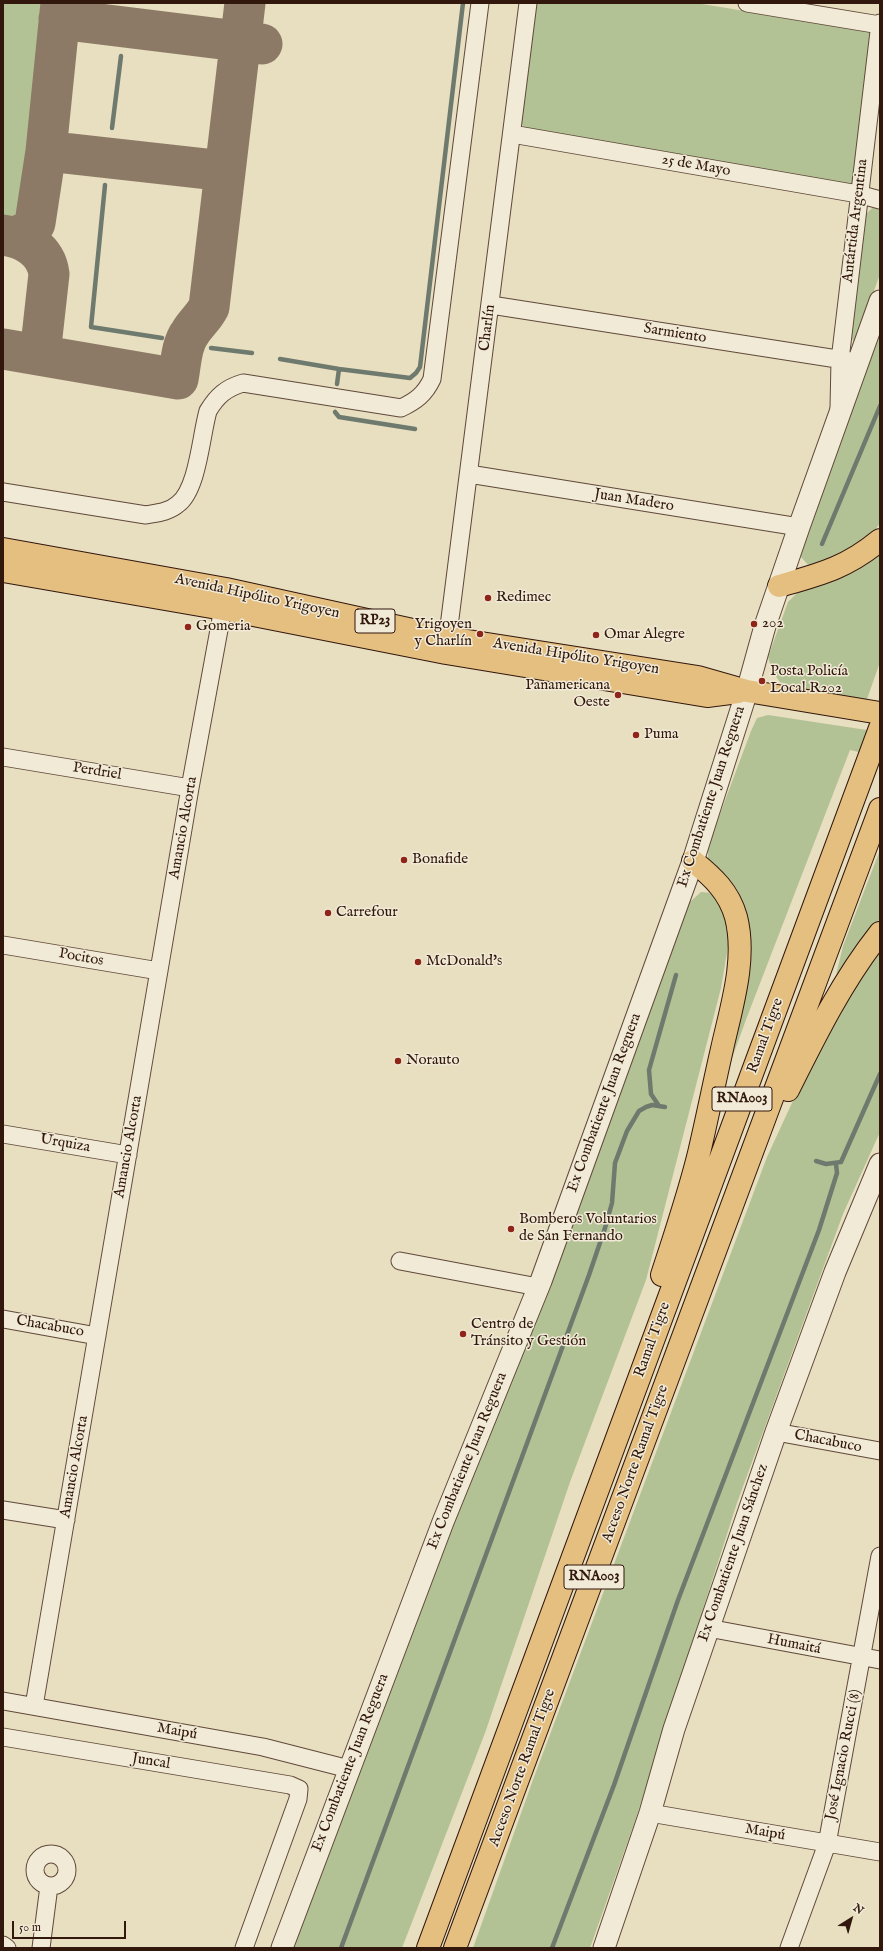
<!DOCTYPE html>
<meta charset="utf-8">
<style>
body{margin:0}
#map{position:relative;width:883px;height:1951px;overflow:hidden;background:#e8dec0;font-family:"IM FELL English",serif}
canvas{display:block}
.frame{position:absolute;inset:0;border:4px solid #32170d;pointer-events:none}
.north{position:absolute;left:831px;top:1899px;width:40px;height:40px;-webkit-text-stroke:3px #f0ead6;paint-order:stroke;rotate:37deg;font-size:11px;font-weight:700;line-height:16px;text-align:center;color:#32170d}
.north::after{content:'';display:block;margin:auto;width:14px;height:18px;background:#32170d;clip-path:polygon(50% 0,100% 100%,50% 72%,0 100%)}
.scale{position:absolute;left:12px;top:1921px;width:114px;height:18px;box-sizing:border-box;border:2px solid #32170d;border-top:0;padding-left:5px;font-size:12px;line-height:14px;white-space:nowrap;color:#32170d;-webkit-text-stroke:3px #f0ead6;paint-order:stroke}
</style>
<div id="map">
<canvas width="883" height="1951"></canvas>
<div class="frame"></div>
<div class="north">N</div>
<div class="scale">50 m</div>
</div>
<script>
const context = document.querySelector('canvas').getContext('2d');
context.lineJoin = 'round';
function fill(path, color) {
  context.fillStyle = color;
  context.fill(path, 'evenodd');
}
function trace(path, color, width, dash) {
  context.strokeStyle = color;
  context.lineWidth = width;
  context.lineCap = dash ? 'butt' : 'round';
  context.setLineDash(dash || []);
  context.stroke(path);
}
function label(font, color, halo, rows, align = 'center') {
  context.font = font + ' "IM FELL English",serif';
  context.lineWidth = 3;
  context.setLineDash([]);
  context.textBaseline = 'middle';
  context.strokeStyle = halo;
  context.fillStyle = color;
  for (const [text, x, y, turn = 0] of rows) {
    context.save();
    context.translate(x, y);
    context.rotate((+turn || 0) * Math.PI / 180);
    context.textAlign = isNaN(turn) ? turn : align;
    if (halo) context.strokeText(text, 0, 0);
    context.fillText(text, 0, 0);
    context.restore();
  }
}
fill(new Path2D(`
 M 3,3 L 45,3 L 22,205 L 19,213 L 3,220 Z
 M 535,3 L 696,3 L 873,32 L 852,186 L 526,128 L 522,125 L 521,121 Z
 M 873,207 L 880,208 L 880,274 L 856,341 L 853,341 L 851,336 L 866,214 Z
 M 880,323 L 880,523 L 873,533 L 845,558 L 810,567 L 801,557 L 800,546 Z
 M 880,547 L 880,662 L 866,702 L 795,687 L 780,682 L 772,671 L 768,657 L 788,602 L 802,588 Z
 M 768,715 L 880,732 L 880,757 L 850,750 L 747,1017 L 707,1127 L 742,963 L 716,869 L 708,859 L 708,846 L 751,731 L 757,718 Z
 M 880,850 L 880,919 L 836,975 L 843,946 Z
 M 701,892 L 713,893 L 722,905 L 730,935 L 721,988 L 646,1280 L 570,1482 L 485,1733 L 402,1948 L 287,1948 L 678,930 L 690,902 Z
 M 880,942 L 880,1132 L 843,1214 L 737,1503 L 635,1821 L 590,1948 L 473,1948 L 534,1777 L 767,1157 L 809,1066 Z`), '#b3c295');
trace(new Path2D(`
 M 112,128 L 121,56
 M 105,185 L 91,327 L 162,338
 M 211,348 L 252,353
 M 280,359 L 339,369 L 410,378 L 416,373 L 420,367 L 463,3
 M 337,384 L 339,369
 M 335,412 L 339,417 L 415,429
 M 822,544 L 880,406
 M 659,1106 L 651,1094 L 649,1070 L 676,975
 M 816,1161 L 826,1164 L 841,1162 L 880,1074
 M 341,1948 L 589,1275 L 605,1228 L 612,1203 L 615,1163 L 627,1131 L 639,1111 L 646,1107 L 652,1105 L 665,1107
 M 552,1948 L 614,1785 L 678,1600 L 819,1230 L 837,1173 L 836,1164`), '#6f7a6e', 4.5);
trace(new Path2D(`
 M 59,19 L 262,44
 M 46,151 L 225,171
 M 3,235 C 25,238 46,250 49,274 L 40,355
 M 15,237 L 31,230 L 35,223 L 46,151 L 61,3
 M 3,349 L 178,379 C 181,364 181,345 190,333 C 196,323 204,317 209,307 L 245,3`), '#8d7a66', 41);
const minor = new Path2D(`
 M 747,3 L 880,25
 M 512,134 L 858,194 L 880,200
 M 491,305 L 850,361
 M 839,408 L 840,360 L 880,23
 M 469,474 L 799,527
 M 3,492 L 146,515 C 157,513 169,512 178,504 C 198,489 201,435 208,411 C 217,396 226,388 243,383 L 401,408 C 416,401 425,394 432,379 L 480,3
 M 446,650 L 528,3
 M 3,757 L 190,788
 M 3,945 L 159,971
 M 3,1134 L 128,1155
 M 400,1261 L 538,1287
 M 3,1319 L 97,1336
 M 776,1432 L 880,1451
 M 3,1510 L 66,1520
 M 708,1628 L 880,1660
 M 3,1701 L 263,1747 L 349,1769
 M 34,1706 L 190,788 L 225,597
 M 3,1737 L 290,1785 L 299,1789 L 298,1799 L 244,1948
 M 650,1813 L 880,1852
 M35 1870a16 16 0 1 1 32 0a16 16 0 1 1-32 0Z
 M 3,1945 L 7,1948
 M 41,1948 L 49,1886
 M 789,1948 L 827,1844 L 880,1556`);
const tertiary = new Path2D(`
 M 282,1948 L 443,1522 L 541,1281 L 693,861 L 747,691 L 765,626 L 799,527 L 880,301
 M 604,1948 L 650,1813 L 674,1729 L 776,1432 L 835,1272 L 880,1164`);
const primary = new Path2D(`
 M 3,549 L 226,589 L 449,638 L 698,677 L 747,691 L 880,713
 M 3,571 L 223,609 L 446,653 L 707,696 L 738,692`);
const motorway = new Path2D(`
 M 779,586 C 821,574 846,568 880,540
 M 788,1090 C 815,1036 842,981 880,933
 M 662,1275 C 675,1235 689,1194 699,1153 C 707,1119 714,1084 722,1049 C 731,1008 747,960 736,917 C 729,892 713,877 693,861
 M 428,1948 L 880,728
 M 455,1948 L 880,809`);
trace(minor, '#60493a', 19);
trace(tertiary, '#60493a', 23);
trace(primary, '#32170d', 24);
trace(motorway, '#32170d', 24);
trace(minor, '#f0ead6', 17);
trace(tertiary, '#f0ead6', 21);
trace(primary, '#e4bf80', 22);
trace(motorway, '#e4bf80', 22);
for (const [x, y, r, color] of [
 [488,598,4,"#8f2418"],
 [754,624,4,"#8f2418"],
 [188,627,4,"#8f2418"],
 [480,634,4,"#8f2418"],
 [596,635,4,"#8f2418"],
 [762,681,4,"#8f2418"],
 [618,695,4,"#8f2418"],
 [636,735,4,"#8f2418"],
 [404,860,4,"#8f2418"],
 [328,913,4,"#8f2418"],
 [418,962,4,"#8f2418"],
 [398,1061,4,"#8f2418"],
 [511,1229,4,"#8f2418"],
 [463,1334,4,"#8f2418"]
]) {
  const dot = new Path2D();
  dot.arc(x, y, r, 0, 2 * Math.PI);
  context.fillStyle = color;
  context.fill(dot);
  trace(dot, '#f0ead6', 1.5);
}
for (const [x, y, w] of [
 [375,621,40],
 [742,1099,60],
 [594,1577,60]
]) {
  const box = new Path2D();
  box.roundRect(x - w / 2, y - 12, w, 24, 3);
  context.fillStyle = '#f0ead6';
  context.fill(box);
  trace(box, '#32170d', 1);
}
label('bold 14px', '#32170d', null, [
 ["RP23",375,621],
 ["RNA003",742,1099],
 ["RNA003",594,1577]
]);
label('15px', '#32170d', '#f0ead6', [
 ["25 de Mayo",696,166,10],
 ["Antártida Argentina",856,221,-83],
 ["Charlín",488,328,-83],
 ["Sarmiento",675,334,9],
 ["Juan Madero",634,501,9],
 ["Avenida Hipólito Yrigoyen",257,597,12],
 ["Avenida Hipólito Yrigoyen",576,657,9],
 ["Perdriel",97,772,9],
 ["Ex Combatiente Juan Reguera",712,797,-72],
 ["Amancio Alcorta",184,828,-80],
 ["Pocitos",81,958,10],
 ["Ramal Tigre",766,1036,-70],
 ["Ex Combatiente Juan Reguera",605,1103,-70],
 ["Urquiza",65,1144,10],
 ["Amancio Alcorta",129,1147,-80],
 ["Chacabuco",50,1327,10],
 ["Ramal Tigre",653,1340,-70],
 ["Chacabuco",828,1442,11],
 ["Ex Combatiente Juan Reguera",468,1461,-68],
 ["Acceso Norte Ramal Tigre",636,1464,-70],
 ["Amancio Alcorta",75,1467,-80],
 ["Ex Combatiente Juan Sánchez",734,1553,-71],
 ["Humaitá",794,1645,11],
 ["Maipú",177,1732,10],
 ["José Ignacio Rucci (8)",844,1755,-79],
 ["Juncal",151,1762,9],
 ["Ex Combatiente Juan Reguera",351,1763,-69],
 ["Acceso Norte Ramal Tigre",523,1768,-70],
 ["Maipú",765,1833,10]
]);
label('15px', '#32170d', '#f0ead6', [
 ["Redimec",496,598],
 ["202",762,624],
 ["Yrigoyen",472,625,"right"],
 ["y Charlín",472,642,"right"],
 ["Gomeria",196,627],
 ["Omar Alegre",604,635],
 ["Posta Policía",770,672],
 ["Local R202",770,689],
 ["Panamericana",610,686,"right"],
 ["Oeste",610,703,"right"],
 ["Puma",644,735],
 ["Bonafide",412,860],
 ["Carrefour",336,913],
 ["McDonald's",426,962],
 ["Norauto",406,1061],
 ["Bomberos Voluntarios",519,1220],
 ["de San Fernando",519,1237],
 ["Centro de",471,1325],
 ["Tránsito y Gestión",471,1342]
], 'left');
</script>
